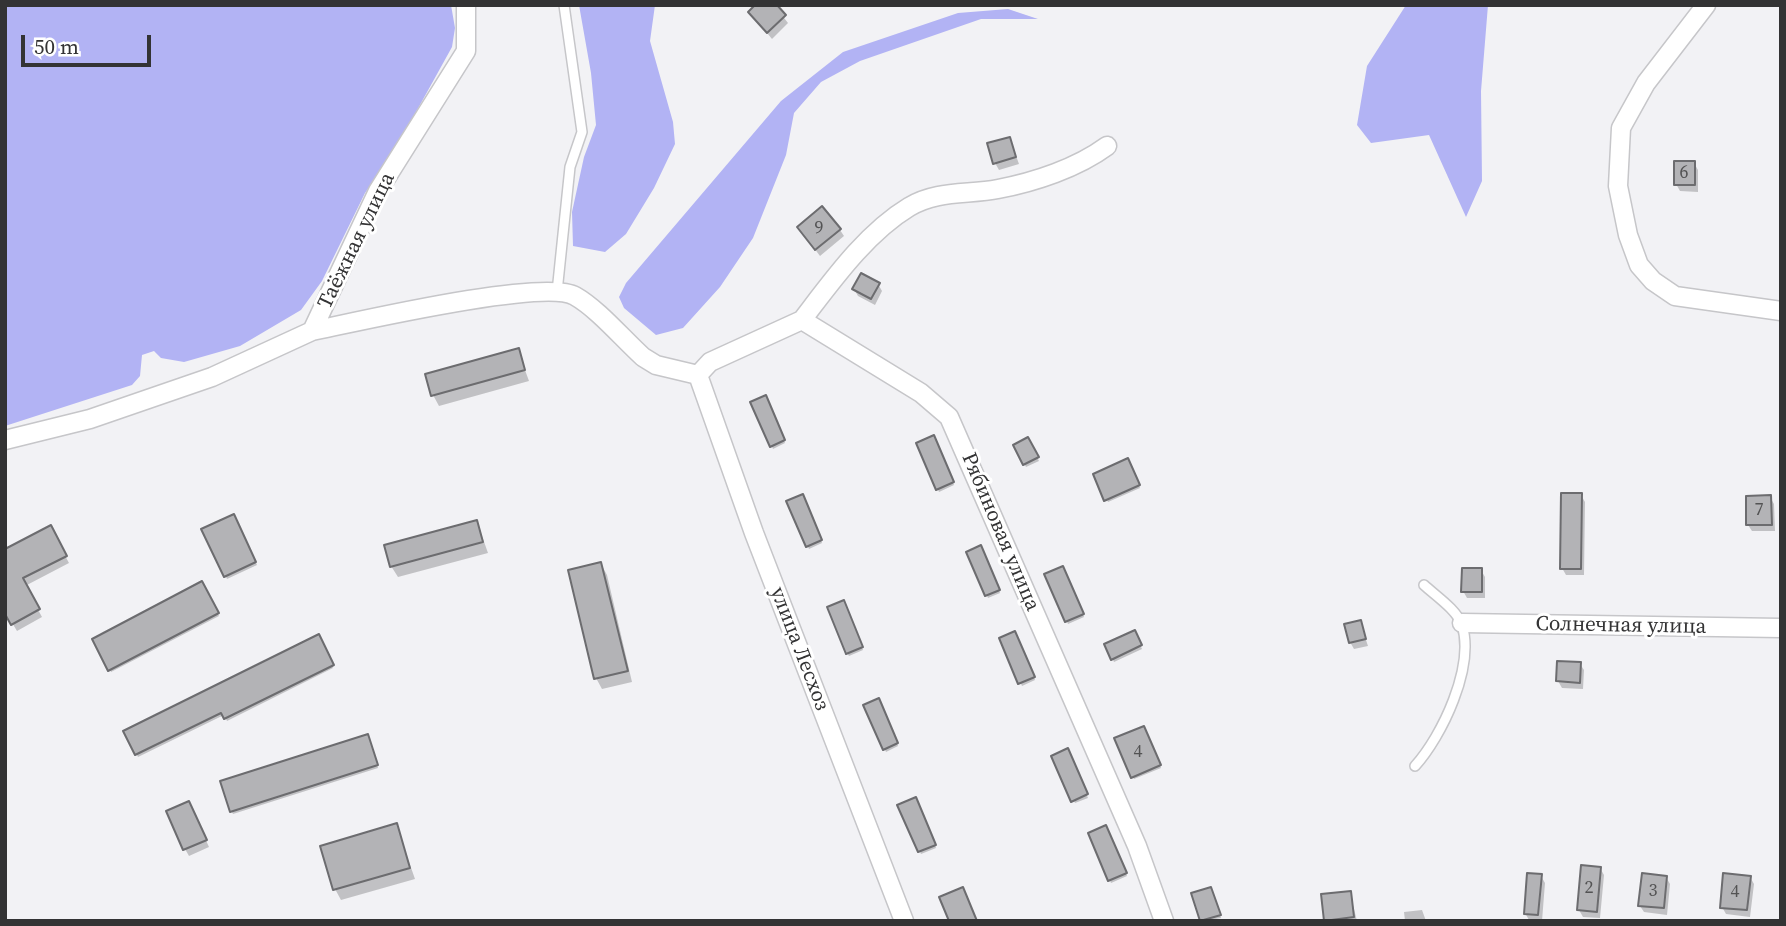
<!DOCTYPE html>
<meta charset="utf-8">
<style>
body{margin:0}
#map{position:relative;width:1786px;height:926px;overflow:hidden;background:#f2f2f5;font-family:"Source Serif 4",serif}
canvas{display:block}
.frame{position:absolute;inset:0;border:7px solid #333334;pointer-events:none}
.scale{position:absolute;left:21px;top:35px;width:130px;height:32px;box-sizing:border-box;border:4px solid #333334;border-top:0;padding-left:9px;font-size:21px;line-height:24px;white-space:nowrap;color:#333334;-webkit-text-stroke:5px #fff;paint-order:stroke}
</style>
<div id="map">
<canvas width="1786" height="926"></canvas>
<div class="frame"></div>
<div class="scale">50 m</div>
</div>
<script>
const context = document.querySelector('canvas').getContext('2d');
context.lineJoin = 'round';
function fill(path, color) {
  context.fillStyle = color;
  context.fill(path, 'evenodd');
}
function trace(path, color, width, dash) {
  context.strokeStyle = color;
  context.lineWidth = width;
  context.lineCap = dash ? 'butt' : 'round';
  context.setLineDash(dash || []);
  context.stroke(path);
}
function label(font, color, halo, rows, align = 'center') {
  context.font = font + ' "Source Serif 4",serif';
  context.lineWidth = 6;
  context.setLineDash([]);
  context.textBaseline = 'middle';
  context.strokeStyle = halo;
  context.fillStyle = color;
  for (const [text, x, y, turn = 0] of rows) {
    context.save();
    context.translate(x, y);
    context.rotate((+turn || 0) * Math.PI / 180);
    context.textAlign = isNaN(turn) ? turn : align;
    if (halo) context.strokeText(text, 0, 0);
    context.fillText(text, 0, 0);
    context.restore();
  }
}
fill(new Path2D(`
 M 5,5 L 451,5 L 455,28 L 452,47 L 395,150 L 365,193 L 322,281 L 301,310 L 240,346 L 184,362 L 161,358 L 154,351 L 142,355 L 140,376 L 132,385 L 5,426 Z
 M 579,5 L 655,5 L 650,41 L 673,122 L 675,144 L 654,188 L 626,234 L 605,252 L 573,246 L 572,212 L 584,157 L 596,125 L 591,73 Z
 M 1406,5 L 1488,5 L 1481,91 L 1482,181 L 1466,217 L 1429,135 L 1371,143 L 1357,125 L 1367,66 Z
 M 1008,9 L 1038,19 L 981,19 L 860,61 L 821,82 L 794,113 L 786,155 L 753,238 L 720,287 L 683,328 L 656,335 L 624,308 L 619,297 L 626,283 L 781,101 L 843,52 L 958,13 Z`), '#b2b3f4');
fill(new Path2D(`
 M 774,5 L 788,23 L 772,39 L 750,12 Z
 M 1010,139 L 1019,164 L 999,170 L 995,163 Z
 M 1694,163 L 1698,170 L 1698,192 L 1680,191 L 1676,184 Z
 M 799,228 L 840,230 L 844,236 L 820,256 Z
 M 878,284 L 882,291 L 875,305 L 858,296 L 854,289 Z
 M 518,351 L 529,381 L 439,406 L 433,395 Z
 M 765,397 L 785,443 L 773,449 L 752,403 Z
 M 933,438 L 954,485 L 939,492 L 918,444 Z
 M 1028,439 L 1039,461 L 1026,467 L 1015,446 Z
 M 1128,461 L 1140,488 L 1108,502 L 1095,475 Z
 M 1581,495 L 1585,502 L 1584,575 L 1566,575 L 1562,568 Z
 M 802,496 L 822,543 L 809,549 L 788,502 Z
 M 1770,497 L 1774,504 L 1775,531 L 1752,531 L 1748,525 Z
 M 233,516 L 257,565 L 227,579 L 204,530 Z
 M 477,522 L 488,553 L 398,577 L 391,566 Z
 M 50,528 L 69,563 L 25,586 L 42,617 L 17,631 L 5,611 L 5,550 Z
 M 980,547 L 1000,593 L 988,598 L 968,553 Z
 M 601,564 L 607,575 L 632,682 L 602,689 L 596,678 Z
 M 1063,568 L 1084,617 L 1068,624 L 1047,575 Z
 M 1481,570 L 1485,577 L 1485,598 L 1467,598 L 1463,591 Z
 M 201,584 L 219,616 L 111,672 L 94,640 Z
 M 845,605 L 863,650 L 849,656 L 847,653 Z
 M 1360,622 L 1368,646 L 1354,649 L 1350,642 Z
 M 1134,632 L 1142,649 L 1114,662 L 1106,645 Z
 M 1014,634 L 1035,680 L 1022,686 L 1001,639 Z
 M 318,636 L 333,668 L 227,721 L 224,715 L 138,757 L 125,732 Z
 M 1580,664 L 1584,670 L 1583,689 L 1562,688 L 1558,681 Z
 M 878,700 L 898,746 L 886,752 L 865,706 Z
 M 1144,728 L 1161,768 L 1134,779 L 1116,739 Z
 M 369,739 L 378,768 L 233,814 L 232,812 L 222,783 Z
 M 1067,751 L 1088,798 L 1075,803 L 1054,757 Z
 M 916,802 L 936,848 L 921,854 L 900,806 Z
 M 192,810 L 209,847 L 189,856 L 185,849 Z
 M 396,825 L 415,879 L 341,900 L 335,889 Z
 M 1105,827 L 1127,876 L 1111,883 L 1090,834 Z
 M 1600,868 L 1604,875 L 1600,918 L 1583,917 L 1579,910 Z
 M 1541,876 L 1545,883 L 1542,921 L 1529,920 L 1525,913 Z
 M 1666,877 L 1670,884 L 1667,915 L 1644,912 L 1640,906 Z
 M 1750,877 L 1754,884 L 1750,917 L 1726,914 L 1722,907 Z
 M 1212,892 L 1221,918 L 1202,921 L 1193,894 Z
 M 1350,893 L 1357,921 L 1326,921 Z
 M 1422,910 L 1426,921 L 1405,921 L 1404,912 Z`), '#0003');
const building = new Path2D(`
 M 755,5 L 777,5 L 786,15 L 767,33 L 748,12 Z
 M 1010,137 L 1016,157 L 993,164 L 987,143 Z
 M 1674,161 L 1695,161 L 1695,185 L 1674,185 Z
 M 822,206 L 841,229 L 815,250 L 797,227 Z
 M 861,273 L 880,283 L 871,299 L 852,289 Z
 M 519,348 L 525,370 L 431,396 L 425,374 Z
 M 766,395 L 785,440 L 770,447 L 750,402 Z
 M 934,435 L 954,482 L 936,490 L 916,443 Z
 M 1028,437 L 1039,457 L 1023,465 L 1013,445 Z
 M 1128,458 L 1140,485 L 1104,501 L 1093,474 Z
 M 1561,493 L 1582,493 L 1581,569 L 1560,569 Z
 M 803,494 L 822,540 L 806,547 L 786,501 Z
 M 1771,495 L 1772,525 L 1746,525 L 1746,496 Z
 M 234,514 L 256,562 L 224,577 L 201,529 Z
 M 477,520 L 483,542 L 390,567 L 384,545 Z
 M 51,525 L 67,556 L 23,578 L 40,609 L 11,625 L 5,614 L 5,549 Z
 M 981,545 L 1000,590 L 985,596 L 966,552 Z
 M 601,562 L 628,671 L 594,679 L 568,570 Z
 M 1063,566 L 1084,614 L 1065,622 L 1044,574 Z
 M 1462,568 L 1482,568 L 1482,592 L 1461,592 Z
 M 202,581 L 219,613 L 108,671 L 92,639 Z
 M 844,600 L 863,647 L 846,654 L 827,607 Z
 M 1361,620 L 1366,639 L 1349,643 L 1344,624 Z
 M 1135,630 L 1142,645 L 1111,660 L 1104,644 Z
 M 1015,631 L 1035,677 L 1018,684 L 999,638 Z
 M 319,634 L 334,665 L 224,719 L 221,713 L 135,755 L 123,731 Z
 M 1557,661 L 1581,662 L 1580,683 L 1556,681 Z
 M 879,698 L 898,743 L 883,750 L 863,705 Z
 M 1144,726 L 1161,765 L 1131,778 L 1114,738 Z
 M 368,734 L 378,765 L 230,812 L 220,781 Z
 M 1068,748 L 1088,794 L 1071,802 L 1051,756 Z
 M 916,797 L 936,845 L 918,852 L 897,805 Z
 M 189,801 L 207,840 L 183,850 L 166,811 Z
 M 397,823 L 410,868 L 333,890 L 320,846 Z
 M 1106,825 L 1127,873 L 1108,881 L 1088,833 Z
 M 1581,865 L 1601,867 L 1597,912 L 1577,910 Z
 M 1527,873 L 1542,874 L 1538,915 L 1524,914 Z
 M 1642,873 L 1667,876 L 1664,908 L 1638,906 Z
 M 1723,873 L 1751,876 L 1747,910 L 1720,908 Z
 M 963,887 L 977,921 L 949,921 L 939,897 Z
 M 1211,887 L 1221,915 L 1200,921 L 1191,893 Z
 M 1351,891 L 1354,917 L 1324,921 L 1321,894 Z`);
fill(building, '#b3b3b6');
trace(building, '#6c6c6f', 2);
const service = new Path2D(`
 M 557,292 L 570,167 L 582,132 L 564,5
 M 1415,766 C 1442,736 1475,667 1462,625 C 1457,610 1436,596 1424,585`);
const minor = new Path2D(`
 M 466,5 L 466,51 L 378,191 L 312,331 C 356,322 544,278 575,296 C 598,309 623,339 643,357 L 656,365 L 698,375
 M 1706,5 L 1646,83 L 1621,128 L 1618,186 L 1628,235 L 1639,265 L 1653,281 L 1675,296 L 1781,311
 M 802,320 C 832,281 866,233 909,207 C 937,190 968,195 998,189 C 1035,182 1077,168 1107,146
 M 698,375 L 710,362 L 802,320 L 921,393 L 949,417 L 1137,846 L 1164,921
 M 698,375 L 754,533 L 904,921
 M 5,440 L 90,419 L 212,377 L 312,331
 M 1462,623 L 1781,628`);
trace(service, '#c6c6c9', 12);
trace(minor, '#c6c6c9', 21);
trace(service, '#fff', 9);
trace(minor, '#fff', 18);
label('18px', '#535354', null, [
 ["6",1684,173],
 ["9",819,228],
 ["7",1759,510],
 ["4",1138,752],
 ["2",1589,888],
 ["3",1653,891],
 ["4",1735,892]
]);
label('21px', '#333334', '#fff', [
 ["Таёжная улица",357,241,-64],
 ["Рябиновая улица",1000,532,67],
 ["Солнечная улица",1621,626,1],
 ["улица Лесхоз",799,649,69]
]);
</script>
